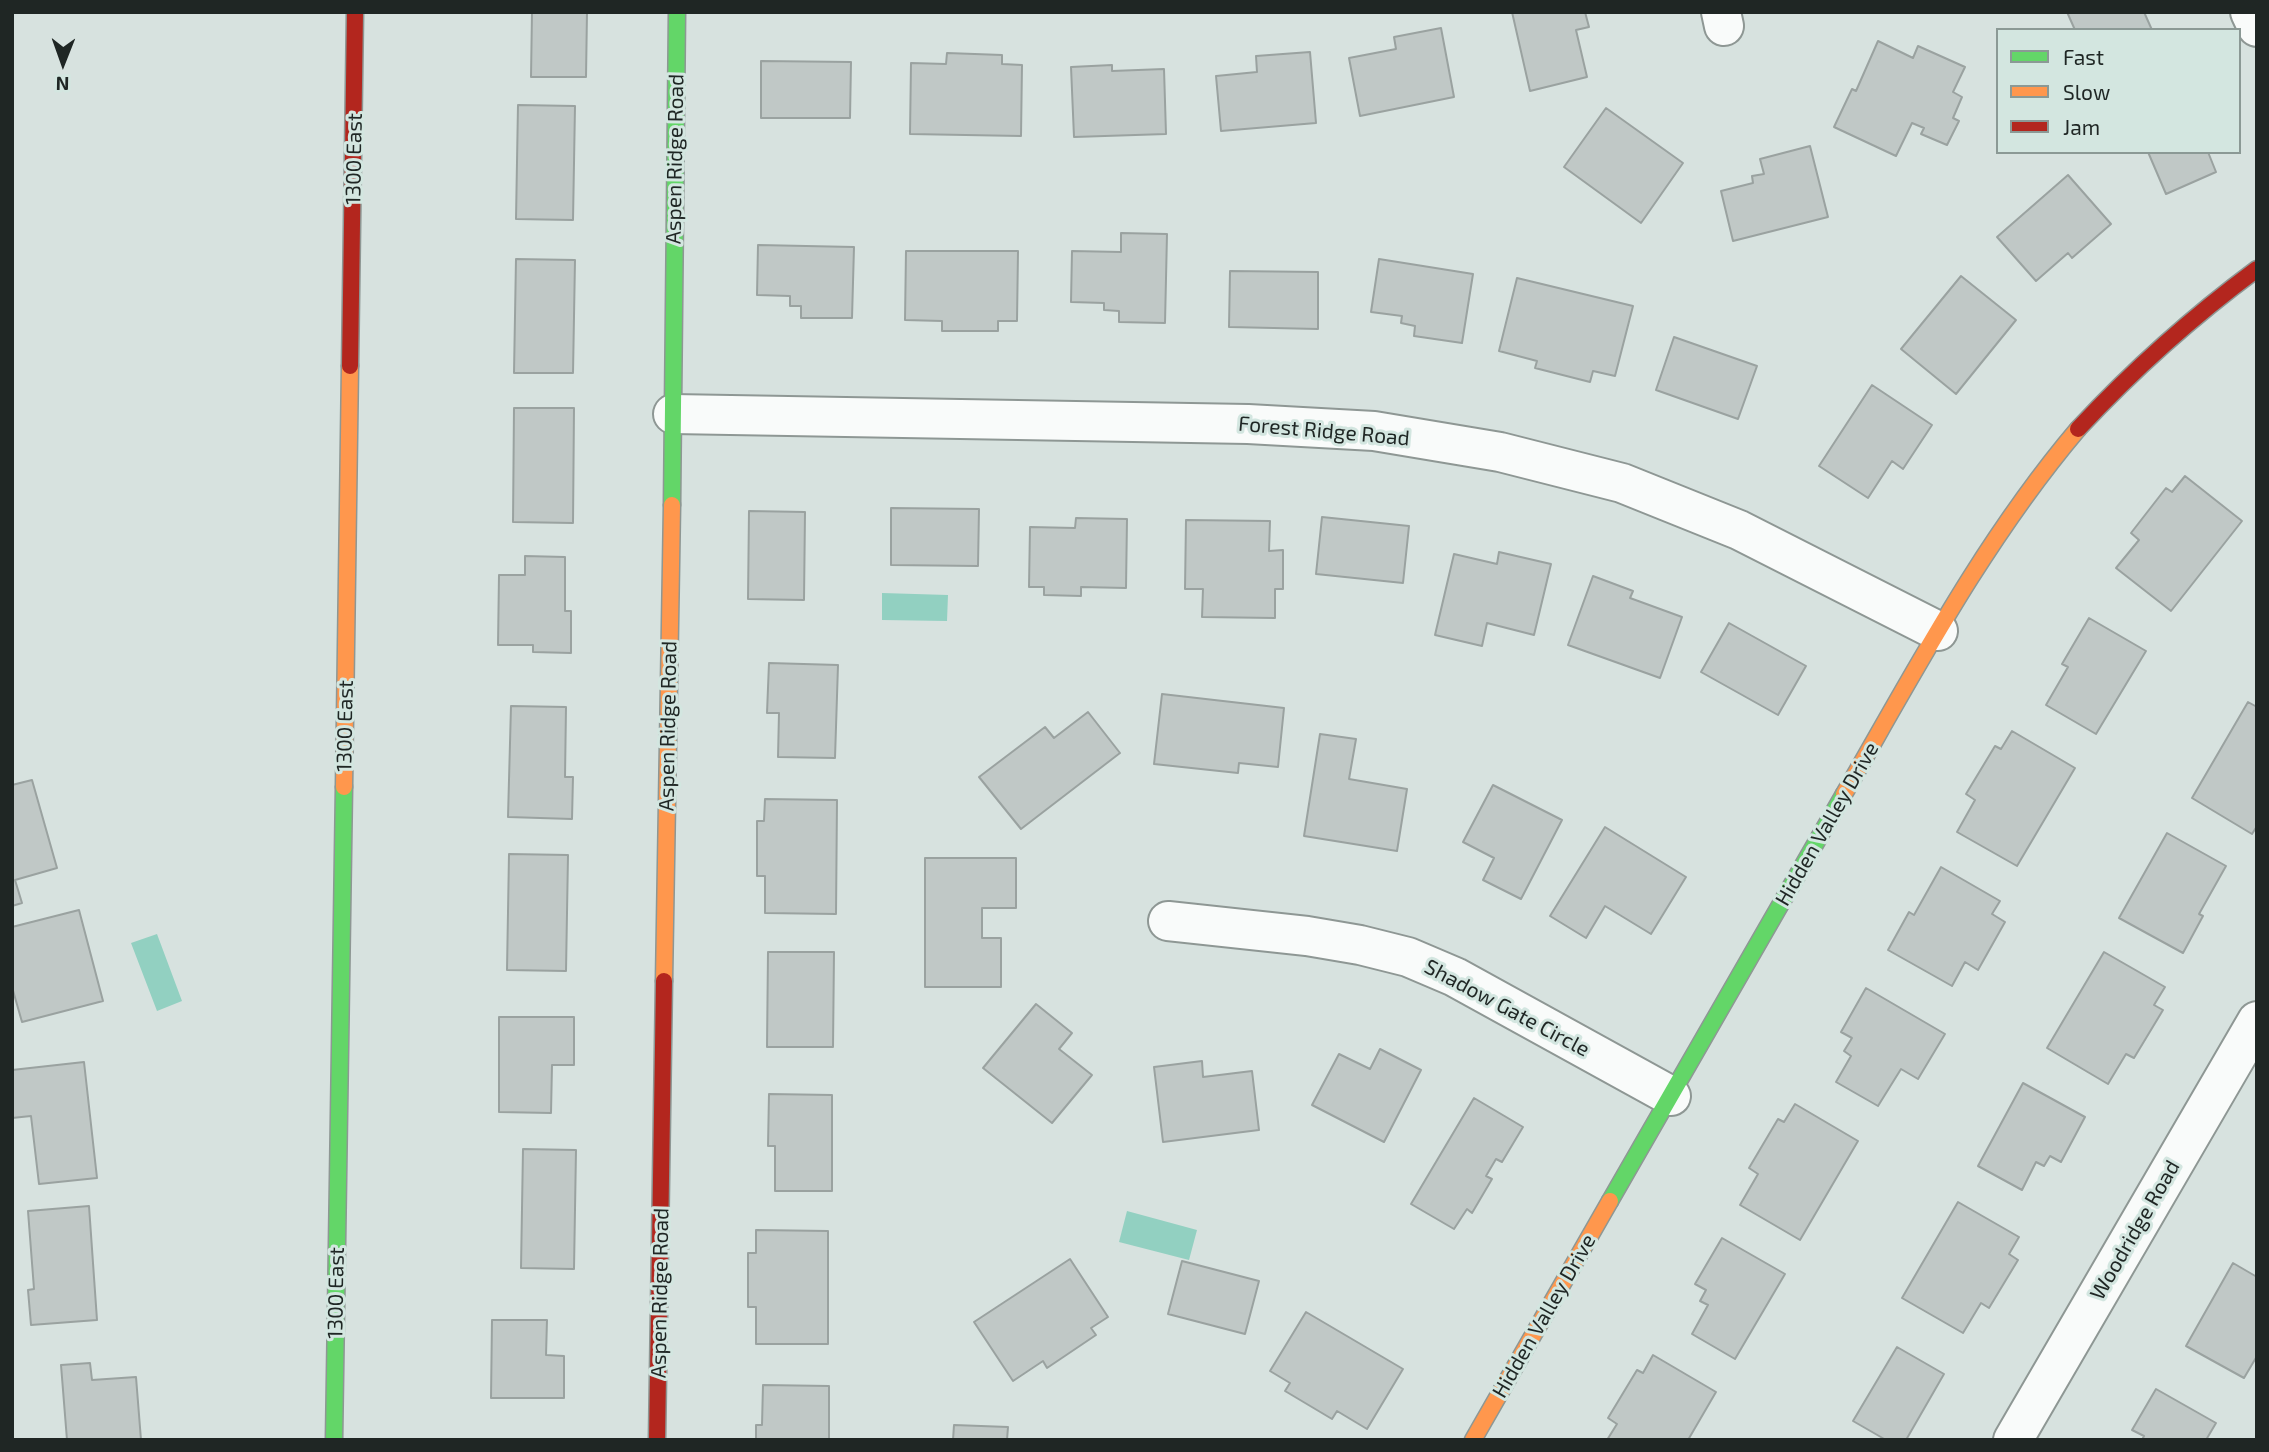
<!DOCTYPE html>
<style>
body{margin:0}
#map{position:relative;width:2269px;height:1452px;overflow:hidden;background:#d7e2df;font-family:"Exo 2",sans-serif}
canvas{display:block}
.frame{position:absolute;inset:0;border:14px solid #1f2624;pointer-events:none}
.legend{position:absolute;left:1996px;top:28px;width:245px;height:126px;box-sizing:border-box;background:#d3e6e0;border:2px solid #8b9995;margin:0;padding:9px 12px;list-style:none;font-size:21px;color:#1f2624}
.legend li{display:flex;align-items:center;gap:14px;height:35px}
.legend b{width:35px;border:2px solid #8b9995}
.north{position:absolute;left:28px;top:28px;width:70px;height:70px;-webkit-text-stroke:5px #d3e6e0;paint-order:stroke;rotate:181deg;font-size:19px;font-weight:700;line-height:28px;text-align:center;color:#1f2624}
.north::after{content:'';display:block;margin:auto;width:24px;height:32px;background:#1f2624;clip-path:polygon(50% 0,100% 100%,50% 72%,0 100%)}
</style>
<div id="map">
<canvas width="2269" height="1452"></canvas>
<div class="frame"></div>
<ul class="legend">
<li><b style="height:9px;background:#63d668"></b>Fast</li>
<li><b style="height:9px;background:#ff974d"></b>Slow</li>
<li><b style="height:9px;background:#b3261e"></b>Jam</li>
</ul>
<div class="north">N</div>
</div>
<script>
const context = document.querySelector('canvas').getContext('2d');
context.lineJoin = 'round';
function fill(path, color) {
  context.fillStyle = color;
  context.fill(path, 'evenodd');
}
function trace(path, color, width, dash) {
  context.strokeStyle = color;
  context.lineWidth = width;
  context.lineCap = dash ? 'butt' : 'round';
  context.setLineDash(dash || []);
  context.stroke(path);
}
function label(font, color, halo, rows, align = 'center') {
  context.font = font + ' "Exo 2",sans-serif';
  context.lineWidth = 6;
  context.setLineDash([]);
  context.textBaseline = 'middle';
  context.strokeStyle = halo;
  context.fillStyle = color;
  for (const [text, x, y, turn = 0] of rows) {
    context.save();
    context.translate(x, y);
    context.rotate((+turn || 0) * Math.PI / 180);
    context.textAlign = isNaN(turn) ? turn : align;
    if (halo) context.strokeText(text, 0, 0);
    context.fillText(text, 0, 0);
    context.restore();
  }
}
fill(new Path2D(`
 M 882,593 L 948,595 L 947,621 L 882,620 Z
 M 157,934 L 182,1001 L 157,1011 L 131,943 Z
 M 1127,1211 L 1197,1230 L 1189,1260 L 1119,1242 Z`), '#92d0c1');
const building = new Path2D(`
 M 532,12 L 587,12 L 586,77 L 531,77 Z
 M 1512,12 L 1585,12 L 1589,27 L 1576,30 L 1587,77 L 1530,91 Z
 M 2067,12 L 2144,12 L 2152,30 L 2075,30 Z
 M 1441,28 L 1454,97 L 1360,116 L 1349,58 L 1396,49 L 1394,37 Z
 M 1878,41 L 1913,58 L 1918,46 L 1965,67 L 1953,92 L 1962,97 L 1953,118 L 1959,121 L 1947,145 L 1921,134 L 1924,128 L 1912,123 L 1896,156 L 1834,127 L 1852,89 L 1856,91 Z
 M 1310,52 L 1316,123 L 1221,131 L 1216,76 L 1257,72 L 1256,56 Z
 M 947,53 L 1002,55 L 1002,64 L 1022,65 L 1021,136 L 910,134 L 911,63 L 946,64 Z
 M 761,61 L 851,62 L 850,118 L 761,118 Z
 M 1112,65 L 1112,71 L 1164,69 L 1166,134 L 1074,137 L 1071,67 Z
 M 518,105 L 575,106 L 573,220 L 516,219 Z
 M 1606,108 L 1683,163 L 1641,223 L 1564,167 Z
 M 1810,146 L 1828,217 L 1733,241 L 1721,191 L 1753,183 L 1752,176 L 1764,174 L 1760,159 Z
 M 2148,152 L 2208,152 L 2216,172 L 2166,194 Z
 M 2068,175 L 2111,224 L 2072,258 L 2068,253 L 2036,281 L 1997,237 Z
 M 1121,233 L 1167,234 L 1165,323 L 1119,322 L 1119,311 L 1104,310 L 1104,303 L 1071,302 L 1072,251 L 1121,252 Z
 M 758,245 L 854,247 L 852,318 L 801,318 L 801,306 L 790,306 L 790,296 L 757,295 Z
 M 906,251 L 1018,251 L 1017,321 L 998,321 L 998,331 L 942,331 L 942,321 L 905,320 Z
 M 516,259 L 575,260 L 573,373 L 514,373 Z
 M 1379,259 L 1473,274 L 1462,343 L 1414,336 L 1415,326 L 1401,323 L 1402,316 L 1371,312 Z
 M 1230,271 L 1318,272 L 1318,329 L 1229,327 Z
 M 1961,276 L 2016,320 L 1956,394 L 1901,349 Z
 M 1517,278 L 1633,306 L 1615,376 L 1593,371 L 1590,382 L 1535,368 L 1537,361 L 1499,351 Z
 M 1674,337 L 1757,366 L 1738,419 L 1656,390 Z
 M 1872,385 L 1932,425 L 1903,469 L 1892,461 L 1868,498 L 1819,466 Z
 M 514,408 L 574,408 L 573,523 L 513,522 Z
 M 2185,476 L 2242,521 L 2171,611 L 2116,568 L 2139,540 L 2131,533 L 2166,488 L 2172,492 Z
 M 891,508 L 979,509 L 978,566 L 891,565 Z
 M 749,511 L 805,512 L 804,600 L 748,599 Z
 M 1322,517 L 1409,526 L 1403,583 L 1316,574 Z
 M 1076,518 L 1127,519 L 1126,588 L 1081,587 L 1081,596 L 1044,595 L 1044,587 L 1029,587 L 1030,527 L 1075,528 Z
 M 1186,520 L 1270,521 L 1269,551 L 1283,550 L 1283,589 L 1275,589 L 1275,618 L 1202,617 L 1203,589 L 1185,589 Z
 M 1499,552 L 1551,564 L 1534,635 L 1487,623 L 1482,646 L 1435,635 L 1454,554 L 1497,564 Z
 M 525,556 L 565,557 L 565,611 L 571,611 L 571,653 L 533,652 L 533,645 L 498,645 L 499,575 L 525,575 Z
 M 1593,576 L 1633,591 L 1630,598 L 1682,617 L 1660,678 L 1568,645 Z
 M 2089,618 L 2146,651 L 2096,734 L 2046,705 L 2068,667 L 2062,664 Z
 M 1729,623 L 1806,666 L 1778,715 L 1701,672 Z
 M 769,663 L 838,665 L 835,758 L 778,757 L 779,713 L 767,713 Z
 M 1162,694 L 1284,708 L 1278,767 L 1239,763 L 1238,773 L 1154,764 Z
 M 2248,702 L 2257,707 L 2257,826 L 2252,834 L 2192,798 Z
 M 511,706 L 566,707 L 565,777 L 573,777 L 572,819 L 508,817 Z
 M 1088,712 L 1120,753 L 1021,829 L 979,777 L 1045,727 L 1054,738 Z
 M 2012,731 L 2075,768 L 2017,866 L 1957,832 L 1975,800 L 1966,794 L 1995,746 L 2001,749 Z
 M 1320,734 L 1356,739 L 1349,779 L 1407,789 L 1397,851 L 1304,836 Z
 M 32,780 L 57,868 L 15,880 L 22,903 L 12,906 L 12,785 Z
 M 1493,785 L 1562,820 L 1521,899 L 1483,880 L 1494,858 L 1463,842 Z
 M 765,799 L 837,800 L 836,914 L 765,913 L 765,876 L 757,876 L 757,821 L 764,821 Z
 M 1605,827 L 1686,877 L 1651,934 L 1605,906 L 1586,938 L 1550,916 Z
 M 2167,833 L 2226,866 L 2199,914 L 2203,916 L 2183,953 L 2119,918 Z
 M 509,854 L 568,855 L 566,971 L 507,970 Z
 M 925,858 L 1016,858 L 1016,908 L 982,908 L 982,938 L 1001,938 L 1001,987 L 925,987 Z
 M 1941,867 L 2000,901 L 1992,914 L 2005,922 L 1978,970 L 1965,962 L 1952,986 L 1888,950 L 1909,912 L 1914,915 Z
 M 79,910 L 103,1001 L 22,1022 L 12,987 L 12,927 Z
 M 768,952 L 834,952 L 833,1047 L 767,1047 Z
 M 2104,952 L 2165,987 L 2154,1005 L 2163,1010 L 2134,1058 L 2126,1054 L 2108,1084 L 2047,1048 Z
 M 1866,988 L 1945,1034 L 1918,1079 L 1901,1069 L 1878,1106 L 1836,1082 L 1851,1056 L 1844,1051 L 1852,1038 L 1841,1032 Z
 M 1036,1004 L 1072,1033 L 1059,1049 L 1092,1075 L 1052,1123 L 983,1068 Z
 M 499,1017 L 574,1017 L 574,1065 L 552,1065 L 551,1113 L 499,1112 Z
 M 1380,1049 L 1421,1070 L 1384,1142 L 1312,1105 L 1339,1054 L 1370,1069 Z
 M 1202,1061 L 1203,1077 L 1252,1071 L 1259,1130 L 1163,1142 L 1154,1067 Z
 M 84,1062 L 97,1178 L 39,1184 L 31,1116 L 12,1118 L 12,1070 Z
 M 2023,1083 L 2085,1117 L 2061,1162 L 2050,1156 L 2044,1166 L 2036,1162 L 2022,1190 L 1978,1166 Z
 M 769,1094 L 832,1095 L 832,1191 L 775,1191 L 775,1146 L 768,1146 Z
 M 1474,1098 L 1523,1127 L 1502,1162 L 1496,1159 L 1486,1176 L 1492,1179 L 1472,1213 L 1467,1209 L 1454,1229 L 1411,1204 Z
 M 1795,1104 L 1858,1141 L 1800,1240 L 1740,1205 L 1758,1174 L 1749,1168 L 1778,1119 L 1784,1122 Z
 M 523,1149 L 576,1150 L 574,1269 L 521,1268 Z
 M 1958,1202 L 2019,1237 L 2009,1254 L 2018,1260 L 1989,1308 L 1981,1303 L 1963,1333 L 1902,1298 Z
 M 89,1206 L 97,1320 L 31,1325 L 28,1290 L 34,1289 L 28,1211 Z
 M 756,1230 L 828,1231 L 828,1344 L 756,1344 L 756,1307 L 748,1307 L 748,1253 L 756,1253 Z
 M 1722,1238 L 1785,1274 L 1735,1359 L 1692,1334 L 1708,1305 L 1700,1301 L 1706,1290 L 1695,1284 Z
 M 1070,1259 L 1108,1317 L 1091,1328 L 1096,1335 L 1047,1368 L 1043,1361 L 1013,1381 L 974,1322 Z
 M 1182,1261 L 1259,1281 L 1245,1334 L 1168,1314 Z
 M 2233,1263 L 2257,1277 L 2257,1356 L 2244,1378 L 2186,1346 Z
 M 1306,1312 L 1403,1369 L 1367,1429 L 1337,1411 L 1332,1419 L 1285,1391 L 1290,1383 L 1270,1371 Z
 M 492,1320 L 547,1320 L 546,1355 L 564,1356 L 564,1398 L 491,1398 Z
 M 1897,1347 L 1944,1374 L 1906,1440 L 1886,1440 L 1853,1421 Z
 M 1653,1355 L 1716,1392 L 1688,1440 L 1607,1440 L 1617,1424 L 1608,1418 L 1637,1370 L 1643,1373 Z
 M 90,1363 L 92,1380 L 136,1377 L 141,1440 L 67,1440 L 61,1365 Z
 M 763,1385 L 829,1386 L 829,1440 L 756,1440 L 756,1425 L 762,1425 Z
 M 2156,1389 L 2216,1423 L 2206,1440 L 2142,1440 L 2144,1436 L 2132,1430 Z
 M 954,1425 L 1008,1427 L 1007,1440 L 953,1440 Z`);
fill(building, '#c0c8c6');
trace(building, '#9aa2a0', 2);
const street = new Path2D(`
 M 1721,12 L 1724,26
 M 2250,12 L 2257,27
 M 673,414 L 1248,424 L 1374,431 L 1500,452 L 1622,483 L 1739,530 L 1938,631
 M 1168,921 L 1307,936 L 1360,945 L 1408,957 L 1455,977 L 1671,1096
 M 2013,1440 L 2257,1021`);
const fast = new Path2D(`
 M 672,505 L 677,12
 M 1610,1201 L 1844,794
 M 334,1440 L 344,787`);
const slow = new Path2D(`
 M 344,787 L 350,366
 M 1844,794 C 1916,669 1984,540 2078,429
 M 664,981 L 672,505
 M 1473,1440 L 1610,1201`);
const jam = new Path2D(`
 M 350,366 L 355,12
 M 2078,429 C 2133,370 2192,317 2257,269
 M 657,1440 L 664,981`);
trace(street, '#8e9794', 42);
trace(fast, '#8e9794', 19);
trace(slow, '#8e9794', 19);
trace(jam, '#8e9794', 19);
trace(street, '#f9fbfa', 38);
trace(fast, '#63d668', 16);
trace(slow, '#ff974d', 16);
trace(jam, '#b3261e', 16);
label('21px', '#1f2624', '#d3e6e0', [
 ["1300 East",354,159,-89],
 ["Aspen Ridge Road",675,159,-89],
 ["Forest Ridge Road",1324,431,5],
 ["1300 East",345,726,-89],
 ["Aspen Ridge Road",668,726,-89],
 ["Hidden Valley Drive",1827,824,-60],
 ["Shadow Gate Circle",1507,1008,28],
 ["Woodridge Road",2135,1230,-60],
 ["1300 East",336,1293,-89],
 ["Aspen Ridge Road",660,1293,-89],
 ["Hidden Valley Drive",1544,1316,-60]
]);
</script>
